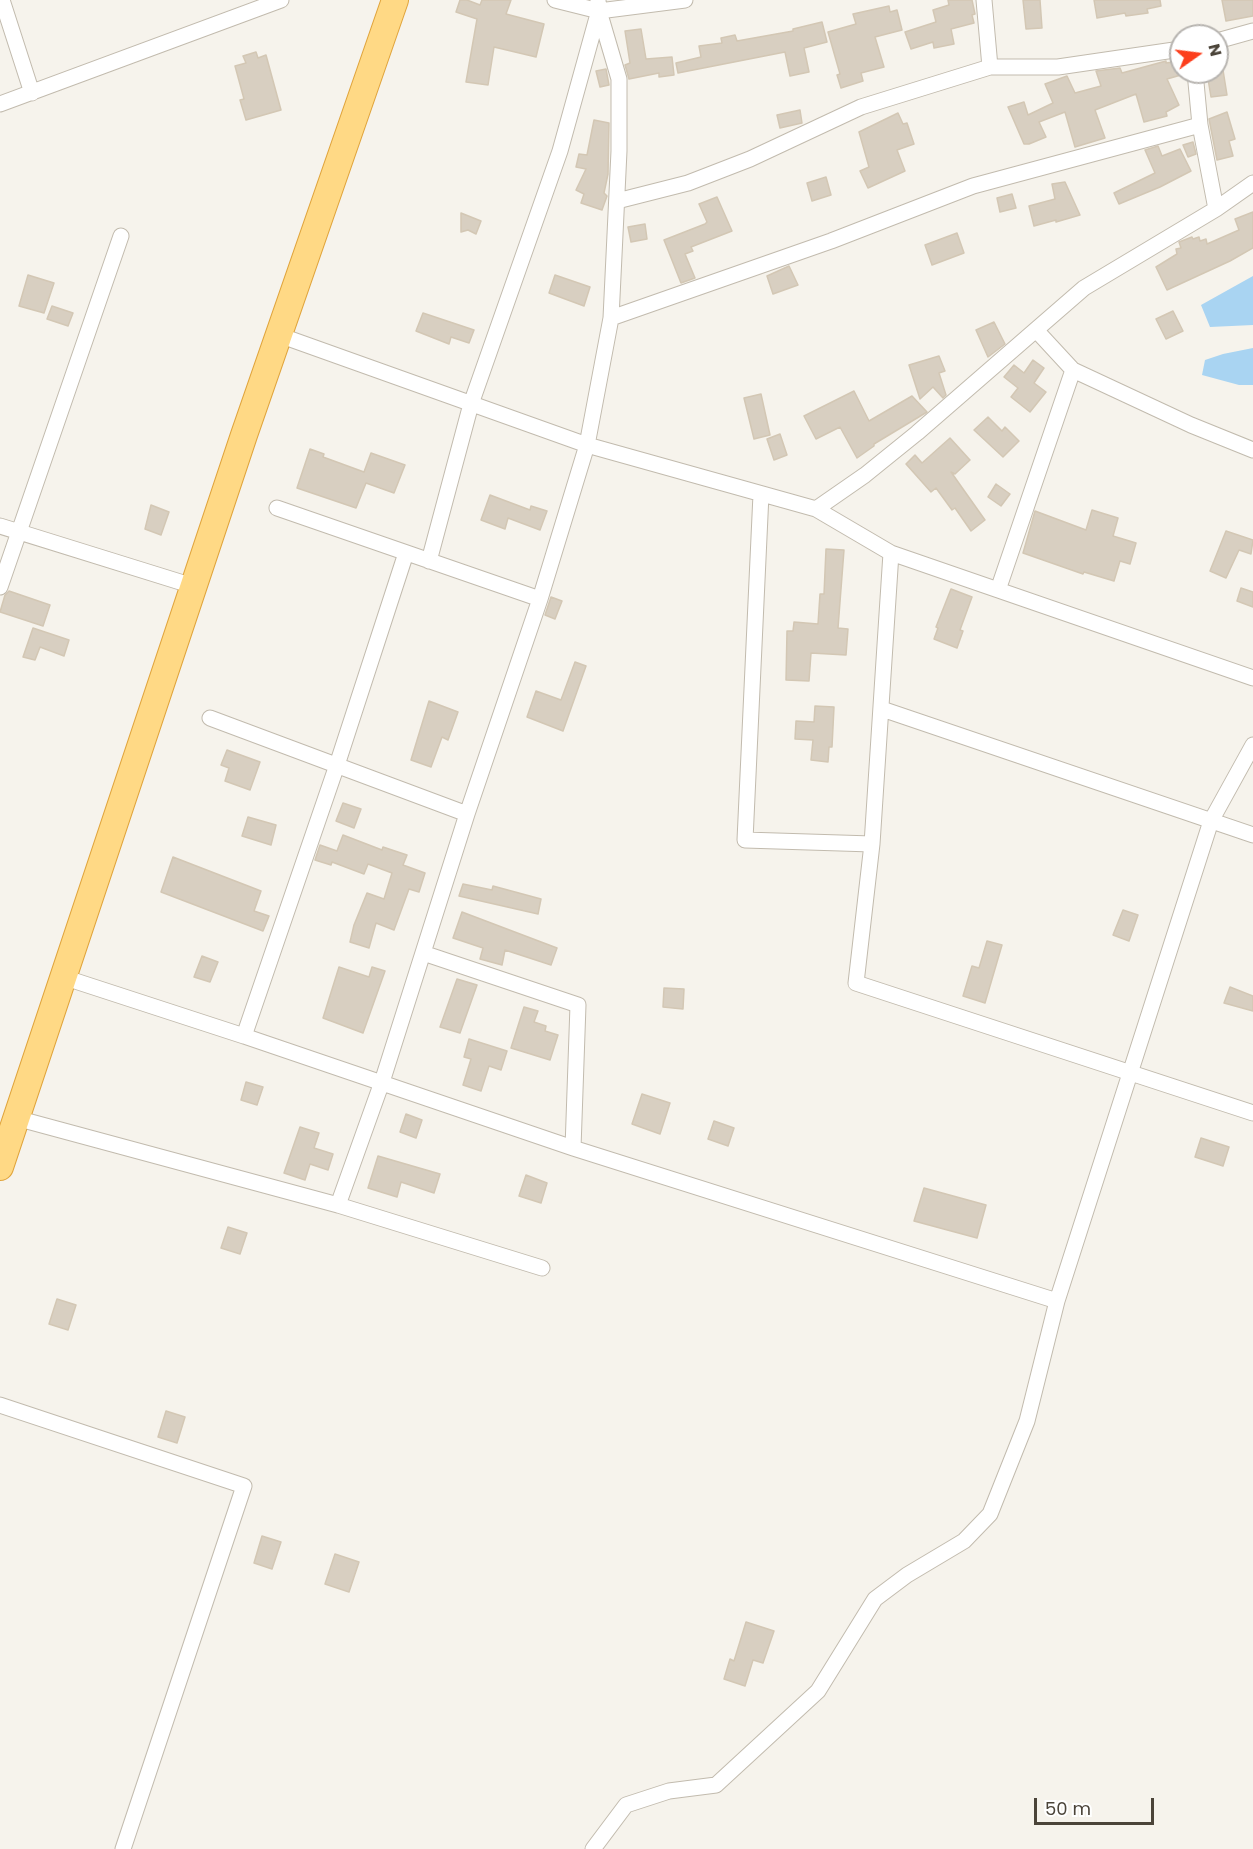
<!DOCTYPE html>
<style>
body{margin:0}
#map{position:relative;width:1253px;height:1849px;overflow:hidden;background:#f6f3ec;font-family:Poppins,sans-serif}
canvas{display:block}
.north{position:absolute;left:1169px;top:24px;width:60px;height:60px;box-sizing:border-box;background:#fff;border:2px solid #b7b4b0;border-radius:50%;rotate:76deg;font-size:16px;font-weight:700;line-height:24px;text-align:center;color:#4b4439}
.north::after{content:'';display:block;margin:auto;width:21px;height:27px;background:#fc3f1d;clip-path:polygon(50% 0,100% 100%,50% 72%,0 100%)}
.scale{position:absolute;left:1034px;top:1798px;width:120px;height:27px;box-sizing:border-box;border:3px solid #4b4439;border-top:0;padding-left:8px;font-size:18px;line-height:21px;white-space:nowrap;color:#4b4439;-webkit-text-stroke:4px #fff;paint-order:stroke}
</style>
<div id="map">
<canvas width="1253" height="1849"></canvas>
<div class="north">N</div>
<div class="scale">50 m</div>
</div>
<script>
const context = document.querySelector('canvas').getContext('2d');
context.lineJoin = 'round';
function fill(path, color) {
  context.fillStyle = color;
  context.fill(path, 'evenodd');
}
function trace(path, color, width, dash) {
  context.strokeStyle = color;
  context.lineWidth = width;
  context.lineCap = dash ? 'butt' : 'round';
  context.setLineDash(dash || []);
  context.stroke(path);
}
fill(new Path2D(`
 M 1253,276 L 1253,325 L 1210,327 L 1201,305 Z
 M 1253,348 L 1253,385 L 1239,385 L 1202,375 L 1205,360 L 1223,354 Z`), '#a9d4f2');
const building = new Path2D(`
 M 460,0 L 467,0 L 480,5 L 482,0 L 511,0 L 506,14 L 544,24 L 536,57 L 494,47 L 488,85 L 466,82 L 477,19 L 456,12 Z
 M 948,0 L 972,0 L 975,14 L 972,15 L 974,23 L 951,29 L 954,44 L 934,48 L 933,42 L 911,49 L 905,32 L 936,22 L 933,10 L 949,5 Z
 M 1023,0 L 1040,0 L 1042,28 L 1026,29 Z
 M 1094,0 L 1160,0 L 1161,6 L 1147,9 L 1148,13 L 1126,16 L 1125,13 L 1097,18 Z
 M 1222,0 L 1253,0 L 1253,16 L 1226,21 Z
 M 889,6 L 890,12 L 897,10 L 902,30 L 875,37 L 884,67 L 861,73 L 863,81 L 841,88 L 837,75 L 840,74 L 828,32 L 856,24 L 853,14 Z
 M 822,22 L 827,42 L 804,48 L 809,72 L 790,76 L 785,52 L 678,73 L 676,63 L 701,57 L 699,46 L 722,43 L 721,38 L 735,35 L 737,41 L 793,31 L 793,29 Z
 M 641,29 L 646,59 L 672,57 L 674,75 L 659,77 L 659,73 L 629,79 L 625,65 L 630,63 L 625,31 Z
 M 256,52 L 258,58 L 266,55 L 281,110 L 246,120 L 240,100 L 244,99 L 235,66 L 246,63 L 243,56 Z
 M 1166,61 L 1166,63 L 1181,61 L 1181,75 L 1167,79 L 1179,105 L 1166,112 L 1167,116 L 1144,122 L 1136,94 L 1095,110 L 1105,138 L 1075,147 L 1065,112 L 1039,122 L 1046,137 L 1029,144 L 1024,144 L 1008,107 L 1024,102 L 1028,115 L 1053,103 L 1045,84 L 1067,76 L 1075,93 L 1101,86 L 1096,71 L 1120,68 L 1122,73 Z
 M 606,69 L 609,85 L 600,87 L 596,71 Z
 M 1223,70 L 1227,95 L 1211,97 L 1207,73 Z
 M 800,110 L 802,123 L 780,128 L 777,115 Z
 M 1227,112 L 1235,139 L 1229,141 L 1233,156 L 1217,160 L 1209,119 Z
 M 898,113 L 903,124 L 907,123 L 914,144 L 897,150 L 905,171 L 868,188 L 860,171 L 869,167 L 859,132 Z
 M 594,120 L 609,123 L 608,174 L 604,193 L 607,196 L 602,210 L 581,203 L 584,194 L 576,190 L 586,169 L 576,167 L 579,154 L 587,155 Z
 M 1193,142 L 1196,154 L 1188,157 L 1183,145 Z
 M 1158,146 L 1162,156 L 1180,149 L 1191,171 L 1160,187 L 1119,204 L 1114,193 L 1155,173 L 1145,150 Z
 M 826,177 L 831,195 L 812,201 L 807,183 Z
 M 1065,182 L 1080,215 L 1056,222 L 1056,220 L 1034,226 L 1029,206 L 1055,199 L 1052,184 Z
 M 1012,194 L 1016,208 L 1000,212 L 997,198 Z
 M 717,197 L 732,231 L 691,247 L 693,251 L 685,254 L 695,278 L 681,283 L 664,240 L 705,224 L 707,222 L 699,204 Z
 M 1253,212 L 1253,248 L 1230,261 L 1167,290 L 1156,267 L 1177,254 L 1176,249 L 1181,248 L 1179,242 L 1192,237 L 1193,239 L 1199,237 L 1200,241 L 1206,239 L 1207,244 L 1239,230 L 1235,219 Z
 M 461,213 L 481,221 L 476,234 L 468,230 L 461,232 Z
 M 645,224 L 647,239 L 631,242 L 628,227 Z
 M 957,233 L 964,253 L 932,265 L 925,245 Z
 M 789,266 L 798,285 L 773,294 L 767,276 Z
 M 28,275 L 54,283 L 44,313 L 19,306 Z
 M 555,275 L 590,287 L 584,306 L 549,293 Z
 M 52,306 L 73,313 L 68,326 L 47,319 Z
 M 1173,311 L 1183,331 L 1166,339 L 1156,319 Z
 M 423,313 L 474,330 L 469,343 L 451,337 L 449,344 L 416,331 Z
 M 994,322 L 1005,344 L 988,357 L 976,330 Z
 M 939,356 L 945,371 L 939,373 L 946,395 L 943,398 L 933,387 L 920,399 L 909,365 Z
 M 1033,360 L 1044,368 L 1034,383 L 1046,392 L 1030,412 L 1011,397 L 1018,388 L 1004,377 L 1014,365 L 1024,373 Z
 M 854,391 L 869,421 L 912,396 L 927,412 L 874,444 L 874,446 L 857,458 L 840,427 L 816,439 L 804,416 Z
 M 761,394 L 770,435 L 754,439 L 744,398 Z
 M 988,417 L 1002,431 L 1005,427 L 1019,441 L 1003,457 L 974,430 Z
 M 780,434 L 787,455 L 774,460 L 767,439 Z
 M 950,438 L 970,460 L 955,474 L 951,472 L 985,520 L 971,531 L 955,508 L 952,510 L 936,488 L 931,492 L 906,464 L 915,455 L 922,463 Z
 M 310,449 L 324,454 L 323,457 L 364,472 L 371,453 L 405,465 L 394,493 L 366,483 L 356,508 L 297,488 Z
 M 996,484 L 1010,494 L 1001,506 L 988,497 Z
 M 490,495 L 530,510 L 531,506 L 547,511 L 540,530 L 508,518 L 505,529 L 481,520 Z
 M 151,505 L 169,512 L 161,535 L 145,529 Z
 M 1092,510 L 1118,518 L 1113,536 L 1136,543 L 1130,564 L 1120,561 L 1114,581 L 1084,572 L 1083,574 L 1023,553 L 1035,511 L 1086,530 Z
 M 1226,531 L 1253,540 L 1251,554 L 1239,550 L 1226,578 L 1210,571 Z
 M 826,549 L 844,550 L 838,628 L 848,629 L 846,655 L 811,653 L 809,681 L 786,680 L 787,631 L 793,631 L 794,622 L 818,624 L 820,594 L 824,594 Z
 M 1241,588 L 1253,592 L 1253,607 L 1237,601 Z
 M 951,589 L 972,597 L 960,630 L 963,631 L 957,648 L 934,639 L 938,628 L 936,627 Z
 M 9,591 L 50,605 L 43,626 L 0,612 L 5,595 Z
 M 551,597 L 562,601 L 555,619 L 545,615 Z
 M 33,628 L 69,640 L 64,656 L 40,647 L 35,660 L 23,657 Z
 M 575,662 L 586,666 L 563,731 L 527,717 L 536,691 L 561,700 Z
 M 429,701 L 458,712 L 448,740 L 442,737 L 431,767 L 411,760 Z
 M 815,706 L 834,707 L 832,747 L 829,747 L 828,762 L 811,760 L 813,740 L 795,739 L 796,721 L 814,722 Z
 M 227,750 L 260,762 L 250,790 L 225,781 L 229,768 L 221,765 Z
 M 343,803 L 361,809 L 354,828 L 336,821 Z
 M 248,817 L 276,825 L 271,845 L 242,836 Z
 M 343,835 L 382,850 L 383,847 L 407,855 L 403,865 L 425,873 L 419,892 L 409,889 L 394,930 L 376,923 L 369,948 L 350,942 L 354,925 L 367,893 L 384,899 L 392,873 L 368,864 L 364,874 L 332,862 L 331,865 L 315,860 L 320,845 L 337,851 Z
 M 173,857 L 261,891 L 254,911 L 269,916 L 263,931 L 161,892 Z
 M 463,884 L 492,890 L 493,886 L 541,899 L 538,914 L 459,896 Z
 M 1123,910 L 1138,915 L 1129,941 L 1113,935 Z
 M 462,912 L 557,948 L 551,965 L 505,950 L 502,965 L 480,959 L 483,948 L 453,938 Z
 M 987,941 L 1002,945 L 985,1003 L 963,996 L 972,966 L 979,968 Z
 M 202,956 L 218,962 L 210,982 L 194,977 Z
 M 339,967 L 369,977 L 372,967 L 385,971 L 363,1033 L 323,1018 Z
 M 457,979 L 477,985 L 460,1033 L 440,1027 Z
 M 1230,987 L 1253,996 L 1253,1011 L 1224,1003 Z
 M 664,988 L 684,989 L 683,1009 L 663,1007 Z
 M 524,1007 L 538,1011 L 534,1022 L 546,1026 L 545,1031 L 558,1035 L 550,1060 L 511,1048 Z
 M 469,1039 L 507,1051 L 501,1070 L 489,1066 L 481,1091 L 463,1085 L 471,1059 L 464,1057 Z
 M 246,1082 L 263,1087 L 257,1105 L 241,1100 Z
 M 642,1094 L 670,1103 L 660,1134 L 632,1124 Z
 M 406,1114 L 422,1120 L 416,1138 L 400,1132 Z
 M 714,1121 L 734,1128 L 728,1146 L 708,1139 Z
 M 300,1127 L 319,1133 L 314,1148 L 333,1154 L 328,1170 L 310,1164 L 305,1180 L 284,1173 Z
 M 1201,1138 L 1229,1147 L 1223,1166 L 1195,1157 Z
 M 378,1156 L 440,1174 L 434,1193 L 401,1182 L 397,1197 L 368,1188 Z
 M 526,1175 L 547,1183 L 541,1203 L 519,1196 Z
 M 924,1188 L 986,1205 L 977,1238 L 914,1221 Z
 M 228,1227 L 247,1233 L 240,1254 L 221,1248 Z
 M 57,1299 L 76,1305 L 68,1330 L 49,1324 Z
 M 166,1411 L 185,1417 L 177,1443 L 158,1437 Z
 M 262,1536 L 281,1542 L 272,1569 L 254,1563 Z
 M 335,1554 L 359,1562 L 349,1592 L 325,1584 Z
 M 746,1622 L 774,1631 L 763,1663 L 753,1660 L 745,1686 L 724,1679 L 730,1659 L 734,1661 Z`);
fill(building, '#d8cfc1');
trace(building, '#d3c7b4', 1.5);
const minor = new Path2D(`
 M 2,0 L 32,93
 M 555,0 L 599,11 L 685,0
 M 984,0 L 990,67
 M 1217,41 L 1253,31
 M 1195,72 L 1200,125 L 1216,209
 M 0,104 L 281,0
 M 617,201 L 688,183 L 750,159 L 861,107 L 990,67 L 1058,67 L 1181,49
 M 611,318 L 831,241 L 973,186 L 1200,125
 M 1036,330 L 1073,370 L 1191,425 L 1253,450
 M 279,335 L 587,445 L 816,509 L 865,475 L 917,433 L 1084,288 L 1216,209 L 1253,183
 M 761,494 L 745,840 L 872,844
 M 277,508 L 540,599
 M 816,509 L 891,553 L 1253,678
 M 0,526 L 193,586
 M 891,553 L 872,844 L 856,983 L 1253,1113
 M 429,561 L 471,404 L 560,151 L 598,14
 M 0,587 L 121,236
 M 998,590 L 1073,370
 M 882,709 L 1253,835
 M 210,718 L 467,814
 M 423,953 L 578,1005 L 573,1148
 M 63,977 L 244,1036 L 337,765 L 406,553
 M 244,1036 L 573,1148 L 1057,1301
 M 16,1118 L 338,1205 L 542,1268
 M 338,1205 L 382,1082 L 467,814 L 540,599 L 587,445 L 611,318 L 619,151 L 619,79 L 599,11 L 598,0
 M 0,1405 L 244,1486 L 123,1849
 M 593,1849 L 626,1805 L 669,1791 L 716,1785 L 818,1691 L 875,1599 L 907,1575 L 964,1541 L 990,1514 L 1027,1421 L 1057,1301 L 1211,821 L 1253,745`);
const trunk = new Path2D(`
 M 0,1167 L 244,435 L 395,0`);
trace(minor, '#c2bbae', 17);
trace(trunk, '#e0a43c', 28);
trace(minor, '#fff', 15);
trace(trunk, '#ffd985', 26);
</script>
